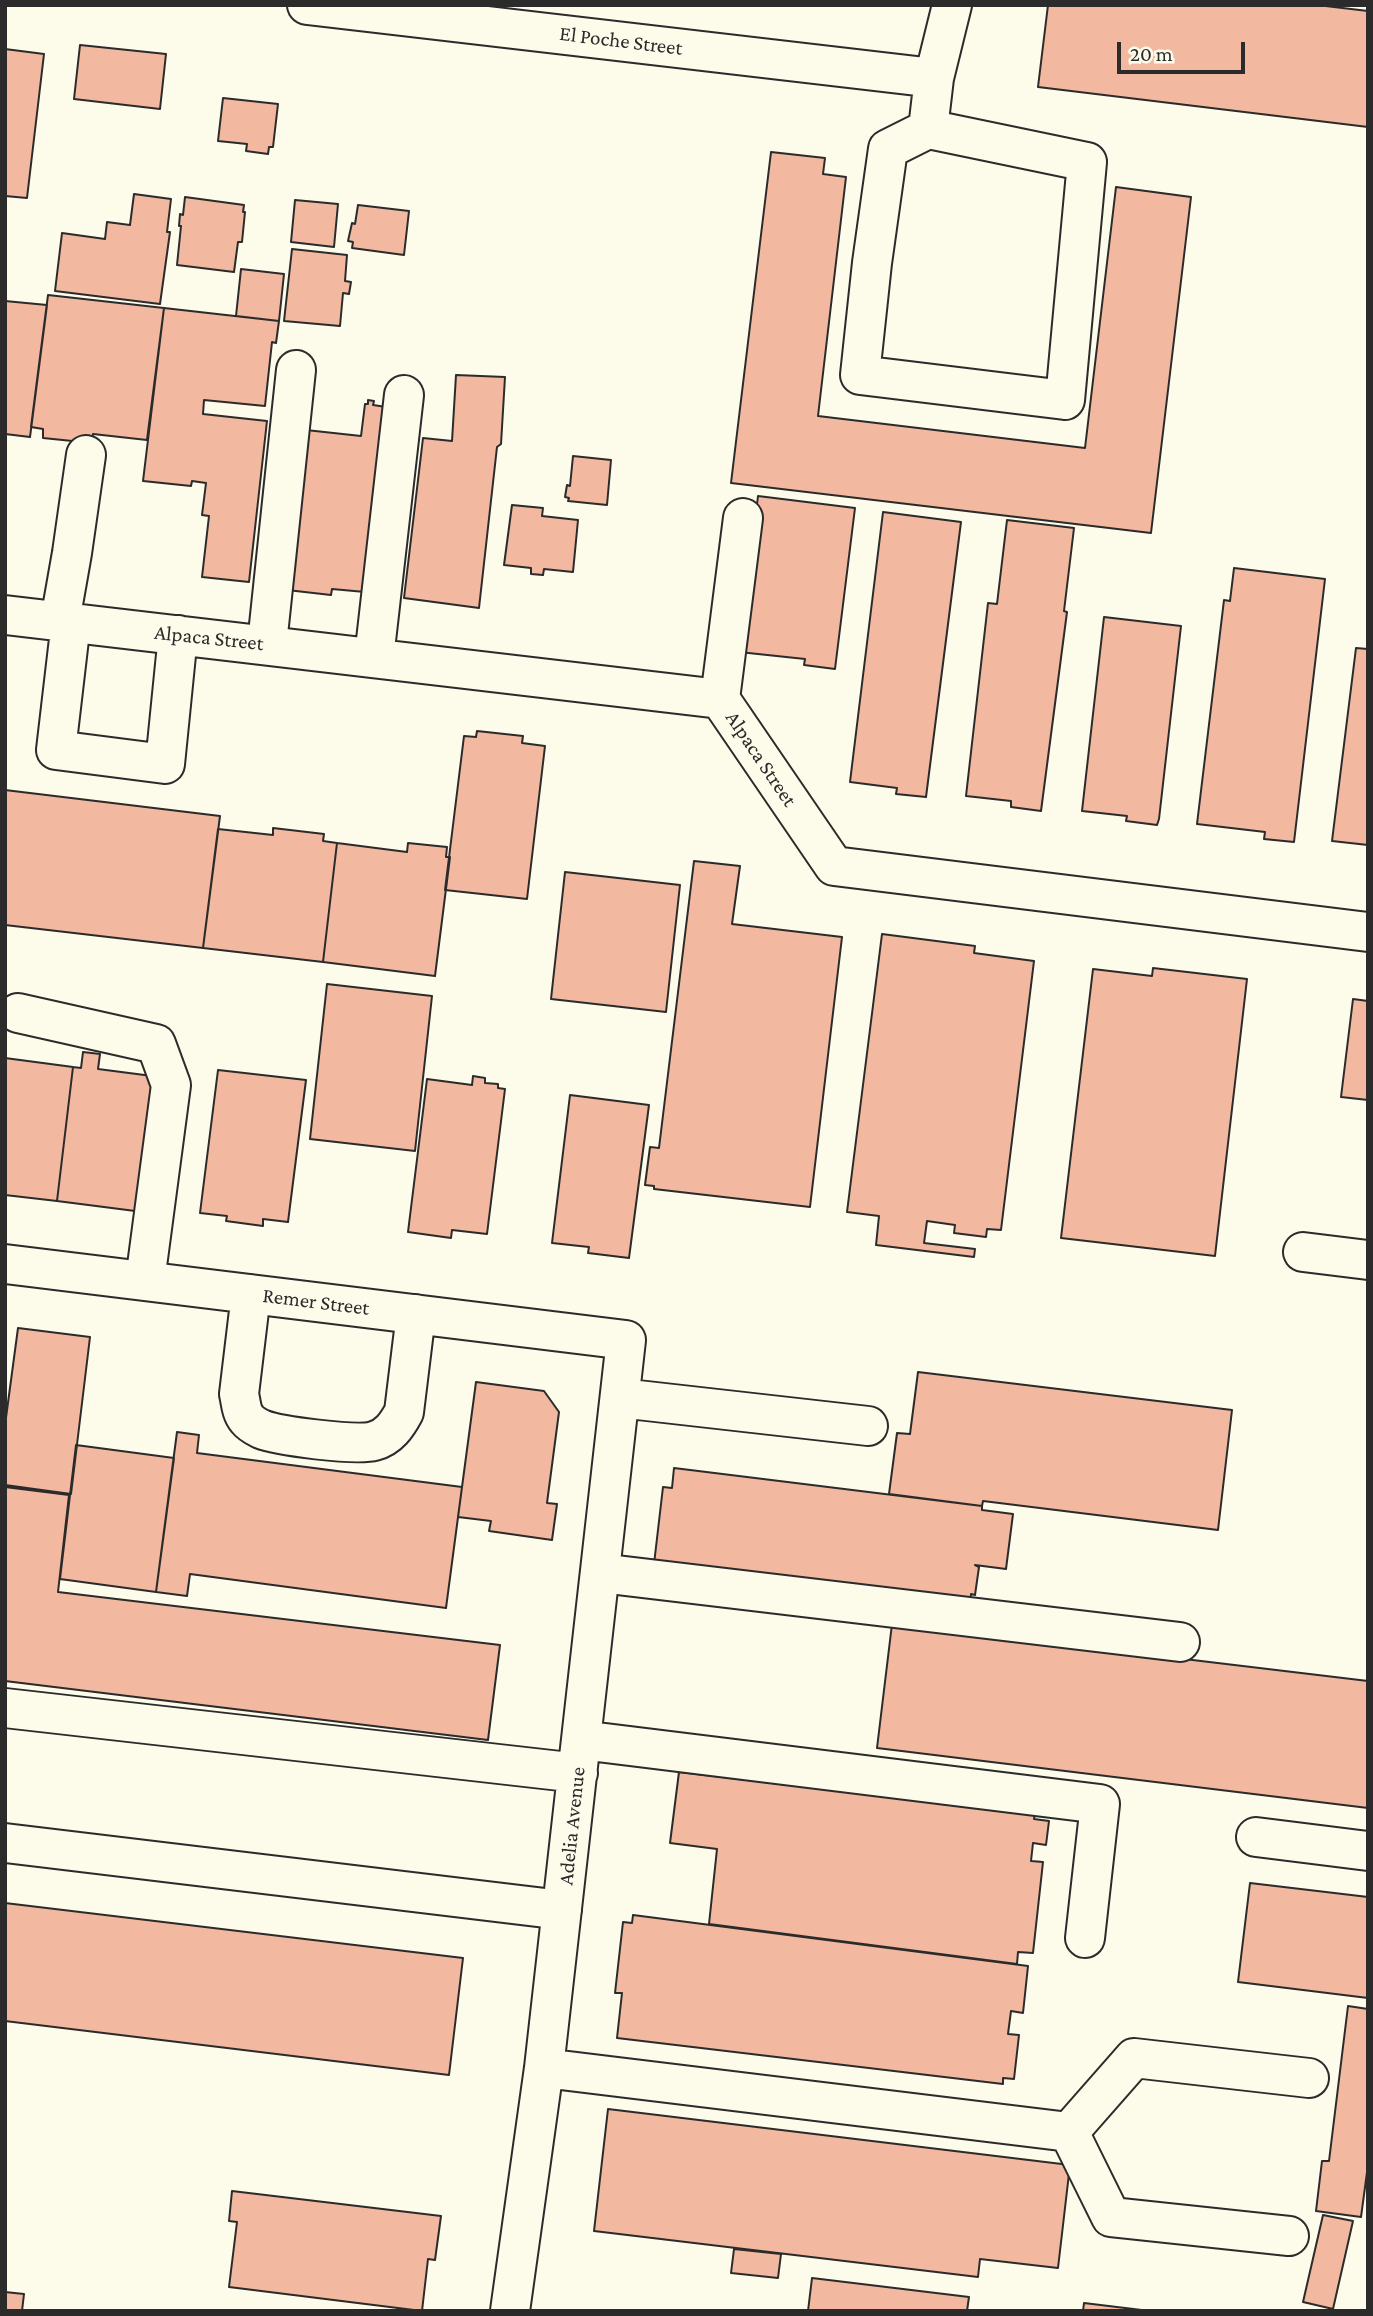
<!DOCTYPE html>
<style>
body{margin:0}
#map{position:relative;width:1373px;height:2316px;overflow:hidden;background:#fdfbea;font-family:"Crimson Pro",serif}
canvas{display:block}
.frame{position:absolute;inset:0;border:7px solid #2b2b2b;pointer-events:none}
.scale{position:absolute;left:1117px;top:42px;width:128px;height:32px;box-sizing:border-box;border:4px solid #2b2b2b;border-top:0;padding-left:9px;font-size:21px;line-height:24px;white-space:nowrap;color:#2b2b2b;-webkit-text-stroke:5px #fdfbea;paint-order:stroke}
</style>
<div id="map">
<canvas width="1373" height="2316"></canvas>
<div class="frame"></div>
<div class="scale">20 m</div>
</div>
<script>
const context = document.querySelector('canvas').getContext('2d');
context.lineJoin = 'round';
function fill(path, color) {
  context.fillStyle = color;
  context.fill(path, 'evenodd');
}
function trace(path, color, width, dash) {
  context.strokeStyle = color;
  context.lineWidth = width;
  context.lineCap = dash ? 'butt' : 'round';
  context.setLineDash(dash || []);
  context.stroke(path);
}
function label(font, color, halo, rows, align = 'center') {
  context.font = font + ' "Crimson Pro",serif';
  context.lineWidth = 5;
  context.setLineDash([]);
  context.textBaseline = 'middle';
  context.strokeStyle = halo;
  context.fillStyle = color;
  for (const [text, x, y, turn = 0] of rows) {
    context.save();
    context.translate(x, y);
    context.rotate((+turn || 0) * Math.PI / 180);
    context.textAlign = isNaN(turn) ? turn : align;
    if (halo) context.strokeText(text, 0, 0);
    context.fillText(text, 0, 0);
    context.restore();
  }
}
const building = new Path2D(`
 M 1048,5 L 1317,5 L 1368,11 L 1368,127 L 1038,87 Z
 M 80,45 L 166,54 L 160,109 L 74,99 Z
 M 5,49 L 44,54 L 27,198 L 5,196 Z
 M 223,98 L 278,104 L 273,147 L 269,147 L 268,154 L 246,151 L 247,144 L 218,141 Z
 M 771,152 L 825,158 L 823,174 L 846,177 L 818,416 L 1085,448 L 1116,187 L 1191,197 L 1151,533 L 731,483 Z
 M 134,194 L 171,199 L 167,232 L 170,232 L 160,304 L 55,291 L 62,233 L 105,239 L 107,222 L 130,225 Z
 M 185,197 L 244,205 L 243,212 L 245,212 L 242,242 L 238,242 L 234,272 L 177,265 L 181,226 L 179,226 L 180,214 L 183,215 Z
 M 295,200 L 338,204 L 334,247 L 291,242 Z
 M 358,205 L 409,211 L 404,255 L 352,248 L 353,242 L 348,241 L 352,223 L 355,224 Z
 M 292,249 L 347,255 L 345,281 L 351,282 L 349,294 L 343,293 L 340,326 L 284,321 Z
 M 241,269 L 284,274 L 279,321 L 236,316 Z
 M 48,295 L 164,308 L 147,440 L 93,434 L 92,443 L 43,438 L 43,429 L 31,427 Z
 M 5,301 L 47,305 L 30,437 L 5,434 Z
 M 164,308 L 279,321 L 276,343 L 272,342 L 265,406 L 204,400 L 203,414 L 267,421 L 249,582 L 202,577 L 209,516 L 202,515 L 206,483 L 192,481 L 191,486 L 143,481 Z
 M 456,375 L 505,377 L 501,444 L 497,447 L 479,608 L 404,598 L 423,438 L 452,441 Z
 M 368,400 L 374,401 L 373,405 L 386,407 L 365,592 L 332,589 L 331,595 L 287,590 L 306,430 L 361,436 L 365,404 L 368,404 Z
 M 573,456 L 611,460 L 607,505 L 568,501 L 569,498 L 565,497 L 567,485 L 570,486 Z
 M 758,496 L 855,508 L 835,669 L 804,665 L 805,659 L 739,652 Z
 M 512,505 L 543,508 L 542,516 L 578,520 L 573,572 L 544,569 L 543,575 L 531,574 L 531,568 L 504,565 Z
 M 883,512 L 961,522 L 926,797 L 896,794 L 897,788 L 850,782 Z
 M 1007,520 L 1074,528 L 1064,611 L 1067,612 L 1041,811 L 1011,807 L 1011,801 L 966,796 L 988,603 L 997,604 Z
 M 1234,568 L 1325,579 L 1294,842 L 1264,839 L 1265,832 L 1197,824 L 1224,600 L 1230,601 Z
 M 1104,617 L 1181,626 L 1159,819 L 1157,825 L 1126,821 L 1127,816 L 1082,811 Z
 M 1356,648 L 1368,649 L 1368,845 L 1332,841 Z
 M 477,731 L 523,736 L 522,743 L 545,746 L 527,899 L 445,890 L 464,736 L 476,737 Z
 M 5,790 L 220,816 L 203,948 L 5,925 Z
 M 273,828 L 324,834 L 323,841 L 337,843 L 323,962 L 203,948 L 218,829 L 273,835 Z
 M 337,843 L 407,852 L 408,843 L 447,847 L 446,857 L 450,857 L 435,976 L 323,962 Z
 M 694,861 L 740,866 L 732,924 L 842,937 L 810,1207 L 654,1189 L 654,1186 L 645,1185 L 650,1147 L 659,1148 Z
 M 565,872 L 680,885 L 666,1012 L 551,999 Z
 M 882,934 L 975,946 L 974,953 L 1034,961 L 1001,1230 L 987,1229 L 986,1237 L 954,1233 L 955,1225 L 927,1221 L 924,1243 L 975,1249 L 974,1257 L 876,1245 L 879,1216 L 847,1212 Z
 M 1153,968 L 1247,979 L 1215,1256 L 1061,1238 L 1093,969 L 1152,976 Z
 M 327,984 L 432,996 L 415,1151 L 310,1139 Z
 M 1353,999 L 1368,1001 L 1368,1100 L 1341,1097 Z
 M 83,1052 L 100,1054 L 98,1069 L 160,1077 L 143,1212 L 57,1201 L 73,1067 L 81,1068 Z
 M 5,1058 L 73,1067 L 57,1201 L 5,1195 Z
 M 218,1070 L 306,1080 L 288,1222 L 263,1219 L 263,1226 L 226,1221 L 227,1216 L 200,1213 Z
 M 473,1076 L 485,1078 L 485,1083 L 498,1084 L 498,1088 L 505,1089 L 487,1234 L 452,1230 L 451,1238 L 408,1232 L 427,1079 L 472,1085 Z
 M 570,1095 L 649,1105 L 629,1258 L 588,1253 L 589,1247 L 552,1243 Z
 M 18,1328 L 90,1337 L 71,1494 L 5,1485 L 5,1425 Z
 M 918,1372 L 1232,1410 L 1218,1530 L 983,1501 L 982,1506 L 889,1494 L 897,1433 L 910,1434 Z
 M 476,1382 L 544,1391 L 559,1412 L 547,1503 L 557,1504 L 552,1540 L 489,1531 L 491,1521 L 458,1517 Z
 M 177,1432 L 199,1435 L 197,1453 L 462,1487 L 446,1608 L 190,1574 L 187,1596 L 156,1592 Z
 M 76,1445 L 174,1458 L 156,1592 L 60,1579 Z
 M 674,1468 L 982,1506 L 982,1510 L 1013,1514 L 1006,1569 L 975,1565 L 979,1567 L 975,1595 L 971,1594 L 970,1603 L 654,1564 L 663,1487 L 672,1488 Z
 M 5,1487 L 69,1495 L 58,1592 L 500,1645 L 488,1740 L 5,1681 Z
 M 892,1624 L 1368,1681 L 1368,1808 L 877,1748 Z
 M 679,1772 L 1035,1814 L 1034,1819 L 1049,1821 L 1046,1845 L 1033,1843 L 1031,1861 L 1043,1862 L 1033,1953 L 1018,1952 L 1017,1964 L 709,1924 L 717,1849 L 670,1843 Z
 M 1250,1883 L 1368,1897 L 1368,1998 L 1238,1982 Z
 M 5,1903 L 463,1958 L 449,2075 L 5,2021 Z
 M 633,1915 L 1028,1966 L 1023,2013 L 1011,2011 L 1008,2034 L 1019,2035 L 1014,2079 L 1003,2078 L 1003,2084 L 617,2038 L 622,1993 L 615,1993 L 623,1922 L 632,1923 Z
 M 1348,2006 L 1368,2009 L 1368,2165 L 1361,2217 L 1316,2211 L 1322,2161 L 1329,2161 Z
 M 608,2109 L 1070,2165 L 1058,2268 L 980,2259 L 978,2277 L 594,2231 Z
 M 232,2191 L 441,2216 L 435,2260 L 428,2259 L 422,2311 L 229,2287 L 237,2222 L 229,2221 Z
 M 1323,2215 L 1353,2221 L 1333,2309 L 1303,2302 Z
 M 734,2249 L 781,2254 L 778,2278 L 731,2273 Z
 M 812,2278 L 969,2297 L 967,2311 L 808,2311 Z
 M 5,2292 L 24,2294 L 22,2311 L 5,2311 Z
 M 1084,2303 L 1150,2311 L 1083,2311 Z`);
fill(building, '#f2b8a0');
trace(building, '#2b2b2b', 2);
const minor = new Path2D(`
 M 307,5 L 934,78
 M 928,129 L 1087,162 L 1065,400 L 860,375 L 872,263 L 888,149 L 928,129 L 934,78 L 952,5
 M 5,615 L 720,699 L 834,866 L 1368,932
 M 60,621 L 72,553 L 86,455
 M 71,622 L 56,750 L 165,764 L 178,635
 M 267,644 L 296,370
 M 374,658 L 404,395
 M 720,699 L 743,518
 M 18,1013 L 156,1044 L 171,1085 L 145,1281
 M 1303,1252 L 1368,1260
 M 5,1264 L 626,1340 L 544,2068 L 510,2311
 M 251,1294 L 239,1394 C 241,1402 241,1412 247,1419 C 250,1423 257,1427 261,1429 C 278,1436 356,1446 374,1441 C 389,1437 397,1425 404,1412 L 416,1314
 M 620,1398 L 868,1426
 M 600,1573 L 1180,1642
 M 5,1708 L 578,1773
 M 581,1740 L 1100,1804 L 1085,1938
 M 1256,1837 L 1368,1851
 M 5,1843 L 562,1910
 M 544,2068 L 1069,2132 L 1134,2058 L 1309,2078
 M 1069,2132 L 1111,2217 L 1289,2236`);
trace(minor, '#2b2b2b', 42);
trace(minor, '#fdfbea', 38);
label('21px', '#2b2b2b', '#fdfbea', [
 ["El Poche Street",621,41,7],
 ["Alpaca Street",209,638,6],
 ["Alpaca Street",761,759,56],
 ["Remer Street",316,1302,7],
 ["Adelia Avenue",572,1826,-84]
]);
</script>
